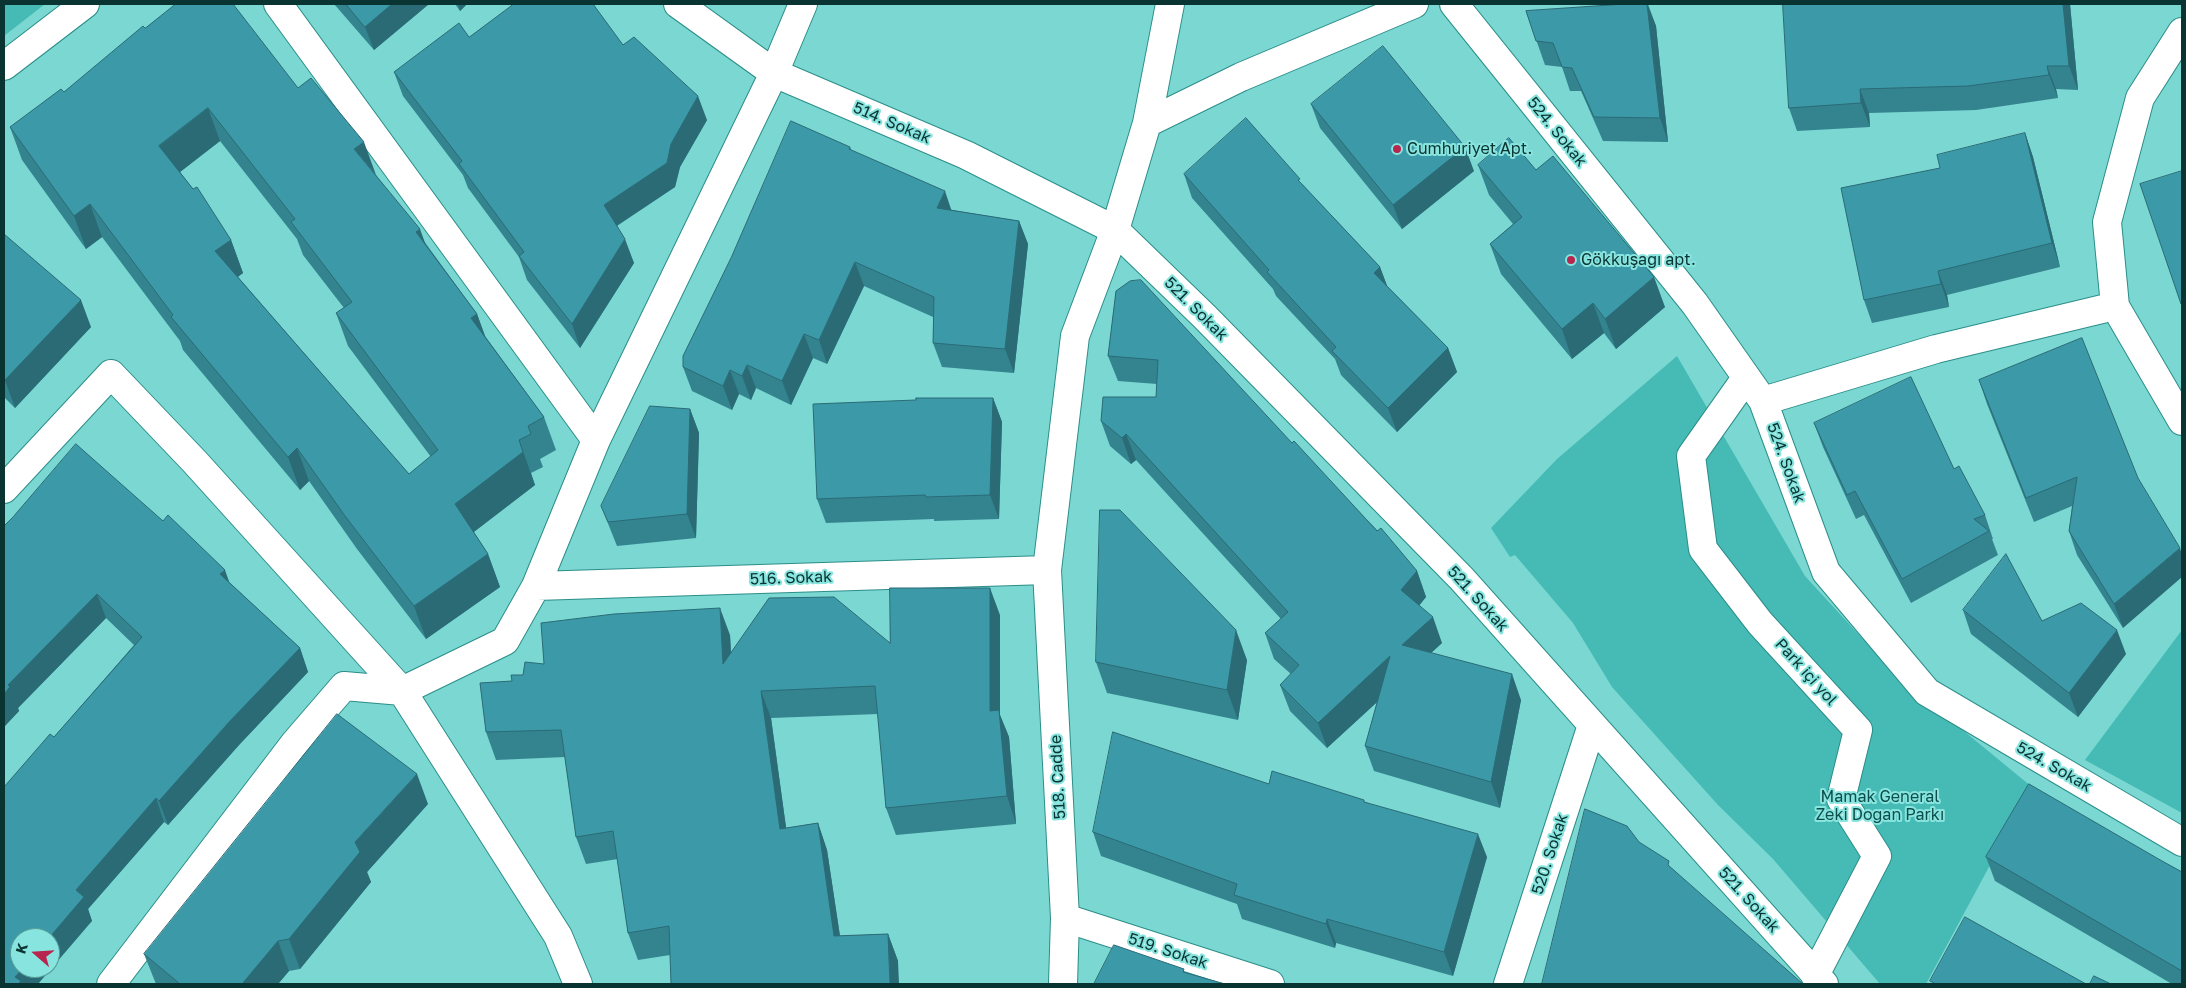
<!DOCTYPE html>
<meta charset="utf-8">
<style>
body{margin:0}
#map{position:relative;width:2186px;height:988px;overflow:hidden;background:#7bd7d1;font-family:"Golos Text",sans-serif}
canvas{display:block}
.frame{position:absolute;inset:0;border:5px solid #0a3432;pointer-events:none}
.north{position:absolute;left:10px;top:928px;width:50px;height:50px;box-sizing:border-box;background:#88e4de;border:1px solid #569e99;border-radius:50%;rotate:289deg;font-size:14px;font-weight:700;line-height:20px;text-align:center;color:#0a3432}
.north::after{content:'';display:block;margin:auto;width:18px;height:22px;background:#b6264f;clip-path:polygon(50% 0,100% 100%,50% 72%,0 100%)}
</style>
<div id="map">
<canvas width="2186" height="988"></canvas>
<div class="frame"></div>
<div class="north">K</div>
</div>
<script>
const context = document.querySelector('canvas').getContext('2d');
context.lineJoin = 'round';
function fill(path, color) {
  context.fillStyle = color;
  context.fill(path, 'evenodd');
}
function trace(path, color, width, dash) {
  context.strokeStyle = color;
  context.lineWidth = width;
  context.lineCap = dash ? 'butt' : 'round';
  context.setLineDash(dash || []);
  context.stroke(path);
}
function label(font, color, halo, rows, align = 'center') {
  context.font = font + ' "Golos Text",sans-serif';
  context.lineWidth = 4;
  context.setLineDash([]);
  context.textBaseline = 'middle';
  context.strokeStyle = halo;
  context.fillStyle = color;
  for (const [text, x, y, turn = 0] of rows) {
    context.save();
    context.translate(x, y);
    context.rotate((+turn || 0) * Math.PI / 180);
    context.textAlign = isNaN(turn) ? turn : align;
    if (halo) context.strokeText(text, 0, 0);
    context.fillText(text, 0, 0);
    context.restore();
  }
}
fill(new Path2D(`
 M 4,4 L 45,4 L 4,36 Z
 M 1677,356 L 1805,576 L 1872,649 L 1948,718 L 2032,787 L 1926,984 L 1880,984 L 1773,859 L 1718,805 L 1612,687 L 1573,623 L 1515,555 L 1510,557 L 1491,528 L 1557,459 Z
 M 2182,630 L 2182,813 L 2085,760 Z`), '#46bbb5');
const pedestrian = new Path2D(`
 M 1746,378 L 1691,456 L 1703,549 L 1760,623 L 1858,730 L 1841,799 L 1877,856 L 1815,975`);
const minor = new Path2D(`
 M 278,4 L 596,440
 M 678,4 L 774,73 L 966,155 L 1115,230 L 1205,317 L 1462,579 L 1824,984
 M 1454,4 L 1695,304 L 1763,401 L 1826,572 L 1927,692 L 2182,842
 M 2182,32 L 2140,98 L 2107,222 L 2115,306 L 2182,421
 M 1147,123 L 1170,4
 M 1763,401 L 1936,349 L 2115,306
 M 4,489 L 111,374 L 195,462 L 402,691 L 558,936 L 578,984
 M 536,586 L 1047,570 L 1075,336 L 1115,230 L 1147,123 L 1241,77 L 1414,4
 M 1065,918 L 1270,984
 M 111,984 L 294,744 L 344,686 L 402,691 L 505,641 L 536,586 L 596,440 L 774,73 L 803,4
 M 1508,984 L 1592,725`);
const tertiary = new Path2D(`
 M 1047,570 L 1065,918 L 1063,984`);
const secondary = new Path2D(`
 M 4,66 L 85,4`);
trace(pedestrian, '#2b8e89', 30);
trace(minor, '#2b8e89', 30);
trace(tertiary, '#2b8e89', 30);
trace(secondary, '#2b8e89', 30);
trace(pedestrian, '#fff', 28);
trace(minor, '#fff', 28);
trace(tertiary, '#fff', 28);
trace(secondary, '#fff', 28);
fill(new Path2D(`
 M 334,4 L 429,4 L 374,50 Z
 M 455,4 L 467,4 L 460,11 Z
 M 1625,4 L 1648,4 L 1656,26 L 1668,142 L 1603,141 L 1581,91 L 1570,91 L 1562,67 L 1545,65 L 1526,11 Z
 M 1783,4 L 2070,4 L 2078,90 L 2056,89 L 2058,98 L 1976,110 L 1869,113 L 1870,127 L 1797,131 L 1789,108 Z
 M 145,28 L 298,88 L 376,175 L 477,314 L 485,336 L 544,417 L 556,450 L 540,459 L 543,467 L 531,473 L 535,485 L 474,532 L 488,554 L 500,587 L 426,639 L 357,549 L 309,481 L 300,490 L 183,350 L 180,341 L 102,237 L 86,249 L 22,160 L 10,127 L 64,92 ZM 220,141 L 297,239 L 303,255 L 344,308 L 336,313 L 348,346 L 431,457 L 409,474 L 238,277 L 243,273 L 231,240 L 180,172 Z
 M 469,37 L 623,45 L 707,120 L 680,167 L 675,187 L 617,226 L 634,263 L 580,348 L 527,280 L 519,257 L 468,188 L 463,175 L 403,96 L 394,72 Z
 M 1311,104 L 1474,171 L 1402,229 L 1320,128 Z
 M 2025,133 L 2033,157 L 2060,267 L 1947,295 L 1949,307 L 1872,323 L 1864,300 Z
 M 850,147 L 852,151 L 952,210 L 1019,221 L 1028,244 L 1014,373 L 942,367 L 933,343 L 933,317 L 864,286 L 827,364 L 813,358 L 791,405 L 756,388 L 751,400 L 739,394 L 732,410 L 692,391 L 683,367 Z
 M 1478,165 L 1665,307 L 1616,349 L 1604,333 L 1572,359 L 1501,274 L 1490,244 L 1513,224 L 1489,195 Z
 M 1184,174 L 1302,184 L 1380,267 L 1387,286 L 1448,348 L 1457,372 L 1397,432 L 1341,375 L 1335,359 L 1276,296 L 1273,289 L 1192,198 Z
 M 4,234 L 91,327 L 15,408 L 4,397 Z
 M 1116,291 L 1292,443 L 1417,571 L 1426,597 L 1419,605 L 1442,643 L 1431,653 L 1521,700 L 1500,808 L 1374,771 L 1365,746 L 1377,702 L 1327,748 L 1290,711 L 1280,685 L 1291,674 L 1274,659 L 1265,633 L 1281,619 L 1136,460 L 1131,464 L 1110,446 L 1101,421 L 1156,397 L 1157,384 L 1118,381 L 1108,356 Z
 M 2082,338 L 2123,628 L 2077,555 L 2069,531 L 2072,506 L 2034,522 L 1987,404 L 1979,380 Z
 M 993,398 L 1002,422 L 999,519 L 934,521 L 934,519 L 826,523 L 817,499 Z
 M 690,409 L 699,433 L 696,538 L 617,546 L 601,506 Z
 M 1814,423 L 1954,469 L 1985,515 L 1993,539 L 1992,539 L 1998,555 L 1911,603 L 1864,515 L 1856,519 L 1823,447 Z
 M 13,517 L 230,583 L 300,648 L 308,672 L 239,745 L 168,825 L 164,822 L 88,909 L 92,921 L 4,984 L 4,787 L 54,737 L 134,645 L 106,618 L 18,708 L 19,711 L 4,727 Z
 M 1963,610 L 2042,621 L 2126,654 L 2078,717 L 1971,634 Z
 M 1000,615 L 1000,715 L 1009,737 L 1016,824 L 896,835 L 886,808 L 878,714 L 771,718 L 786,828 L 818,823 L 827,850 L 840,936 L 888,934 L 898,961 L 670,955 L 638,960 L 628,933 L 618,859 L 586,864 L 576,837 L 565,757 L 496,760 L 486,732 L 512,681 L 523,675 L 730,635 L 731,652 L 890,643 Z
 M 1247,660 L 1238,720 L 1107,693 L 1096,662 Z
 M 1269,784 L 1365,802 L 1487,857 L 1453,976 L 1336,943 L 1335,948 L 1242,919 L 1237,904 L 1101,856 L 1093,832 Z
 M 428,804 L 367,872 L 371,882 L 300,969 L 289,971 L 278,984 L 156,984 L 144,954 Z
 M 1986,857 L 2162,861 L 2182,872 L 2182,984 L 2172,984 L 1995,881 Z`), '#348490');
fill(new Path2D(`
 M 392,4 L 429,4 L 374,50 L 365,27 Z
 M 458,4 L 467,4 L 460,11 Z
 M 1647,4 L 1656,26 L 1668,142 L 1660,118 Z
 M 2063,4 L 2070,4 L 2078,90 L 2069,66 Z
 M 2047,66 L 2056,89 L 2058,98 L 2049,75 Z
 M 1860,89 L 1869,113 L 1870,127 L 1861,103 Z
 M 698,96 L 707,120 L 680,167 L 675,187 L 613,228 L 604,205 L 671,144 Z
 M 208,108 L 220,141 L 171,179 L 159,146 Z
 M 2025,133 L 2033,157 L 2060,267 L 2052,243 Z
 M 364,142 L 376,175 L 354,149 Z
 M 1465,147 L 1474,171 L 1402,229 L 1393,205 Z
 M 945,191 L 953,215 L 937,208 Z
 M 90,204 L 102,237 L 86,249 L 74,216 Z
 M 1019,221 L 1028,244 L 1014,373 L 1005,349 Z
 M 420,229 L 432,262 L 416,232 Z
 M 625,239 L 634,263 L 580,348 L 572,324 Z
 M 231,240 L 243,273 L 227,284 L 215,251 Z
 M 855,262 L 864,286 L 827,364 L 819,340 Z
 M 1380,267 L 1389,291 L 1374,273 Z
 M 1938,271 L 1947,295 L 1949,307 L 1941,284 Z
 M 1654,277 L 1665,307 L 1616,349 L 1605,319 Z
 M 81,300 L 91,327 L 15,408 L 5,380 Z
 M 1593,303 L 1604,333 L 1572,359 L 1562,329 Z
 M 477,314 L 489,347 L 471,318 Z
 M 804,334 L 813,358 L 791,405 L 782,381 Z
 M 1448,348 L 1457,372 L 1397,432 L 1388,408 Z
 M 747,365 L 756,388 L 751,400 L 742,376 Z
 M 730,370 L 739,394 L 732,410 L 723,386 Z
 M 993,398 L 1002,422 L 999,519 L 990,495 Z
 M 690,409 L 699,433 L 696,538 L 687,514 Z
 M 1126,434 L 1136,460 L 1131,464 L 1122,438 Z
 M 519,440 L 535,485 L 467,537 L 455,504 Z
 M 297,448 L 309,481 L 300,490 L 288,457 Z
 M 2180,548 L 2182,555 L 2182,577 L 2123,628 L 2114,604 Z
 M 488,554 L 500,587 L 426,639 L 414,606 Z
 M 225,570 L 233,593 L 220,574 Z
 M 1417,571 L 1426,597 L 1411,616 L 1401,590 Z
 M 990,588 L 1000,615 L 1000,715 L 1009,737 L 1016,824 L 1007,796 L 990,711 Z
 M 97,594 L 106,618 L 18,708 L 19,711 L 4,727 L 4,694 L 8,685 Z
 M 720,608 L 730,635 L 733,691 L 723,664 Z
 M 1433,617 L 1442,643 L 1411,671 L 1402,645 Z
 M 1236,630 L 1247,660 L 1238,720 L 1227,690 Z
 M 2117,630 L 2126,654 L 2078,717 L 2069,693 Z
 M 300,648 L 308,672 L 239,745 L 168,825 L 159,801 L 230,721 Z
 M 1390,656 L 1399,682 L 1327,748 L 1318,723 Z
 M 1512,674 L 1521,700 L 1500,808 L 1491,782 Z
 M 761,691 L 771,718 L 790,856 L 780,829 Z
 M 417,774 L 428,804 L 367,872 L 371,882 L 300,969 L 289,939 L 355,842 Z
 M 156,798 L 164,822 L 88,909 L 92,921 L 38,984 L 18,984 L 15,977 L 23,968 L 50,968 L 50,938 L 49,938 L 76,890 Z
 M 818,823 L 827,850 L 844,963 L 834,936 Z
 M 1478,834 L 1487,857 L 1453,976 L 1444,952 Z
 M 1327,919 L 1336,943 L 1335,948 L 1326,924 Z
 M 888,934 L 898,961 L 899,984 L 890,984 Z
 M 278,941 L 289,971 L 278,984 L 242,984 Z`), '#2a6b76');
const building = new Path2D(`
 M 176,4 L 233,4 L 298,88 L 311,78 L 364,142 L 354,149 L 420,229 L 416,232 L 477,314 L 471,318 L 544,417 L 528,426 L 531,434 L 519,440 L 523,452 L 455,504 L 488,554 L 414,606 L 345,516 L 297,448 L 288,457 L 171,317 L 173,315 L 90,204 L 74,216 L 10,127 L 61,89 L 64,92 L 143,26 L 145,28 ZM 208,108 L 295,219 L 291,222 L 352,302 L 336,313 L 438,450 L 409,474 L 215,251 L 231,240 L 197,187 L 193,189 L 159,146 Z
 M 346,4 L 392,4 L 365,27 Z
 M 514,4 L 593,4 L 623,45 L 634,37 L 698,96 L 671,144 L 667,163 L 604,205 L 625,239 L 572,324 L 519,256 L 524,252 L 459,164 L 462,161 L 394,72 L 459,23 L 469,37 Z
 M 1625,4 L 1647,4 L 1660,118 L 1594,117 L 1572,68 L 1562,67 L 1553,43 L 1536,41 L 1526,11 Z
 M 1783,4 L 2063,4 L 2069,66 L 2047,66 L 2049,75 L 1968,86 L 1860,89 L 1861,103 L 1789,108 Z
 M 1383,46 L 1465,147 L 1393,205 L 1311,104 Z
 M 1246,118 L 1300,179 L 1298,180 L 1380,267 L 1374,273 L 1448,348 L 1388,408 L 1332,351 L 1336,347 L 1267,272 L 1269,270 L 1184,174 Z
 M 791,121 L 850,147 L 849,149 L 945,191 L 937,208 L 1019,221 L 1005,349 L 933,343 L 934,297 L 855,262 L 819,340 L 804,334 L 782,381 L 747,365 L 742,376 L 730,370 L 723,386 L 683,367 L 683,356 L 731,258 Z
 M 2025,133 L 2052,243 L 1938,271 L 1941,284 L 1864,300 L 1841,188 L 1940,168 L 1937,155 Z
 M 1509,138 L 1536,170 L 1553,156 L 1654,277 L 1605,319 L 1593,303 L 1562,329 L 1490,244 L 1522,217 L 1478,165 Z
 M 2182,171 L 2182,304 L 2181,304 L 2140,184 Z
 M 4,234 L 81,300 L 5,380 L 4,379 Z
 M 1141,280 L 1292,443 L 1294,441 L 1377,531 L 1381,528 L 1417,571 L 1401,590 L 1433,617 L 1402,645 L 1512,674 L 1491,782 L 1365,746 L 1390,656 L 1318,723 L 1280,685 L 1299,665 L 1265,633 L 1288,612 L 1126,434 L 1122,438 L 1101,421 L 1103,397 L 1156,397 L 1158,360 L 1108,356 L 1116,291 L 1130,281 Z
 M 2082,338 L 2138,478 L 2180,548 L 2114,604 L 2069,531 L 2077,477 L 2026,498 L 1979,380 Z
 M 1911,377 L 1954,469 L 1959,466 L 1985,515 L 1974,519 L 1989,531 L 1902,579 L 1855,491 L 1847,495 L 1814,423 Z
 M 916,398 L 993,398 L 990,495 L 926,497 L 925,495 L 817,499 L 813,404 L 916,400 Z
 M 650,406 L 690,409 L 687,514 L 608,522 L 601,506 Z
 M 76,444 L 163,521 L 168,515 L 225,570 L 220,574 L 300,648 L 230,721 L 159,801 L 156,798 L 76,890 L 84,897 L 49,938 L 20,938 L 20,968 L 23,968 L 15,977 L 21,981 L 18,984 L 4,984 L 4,802 L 5,800 L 4,799 L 4,787 L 50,734 L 54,737 L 142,637 L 97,594 L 8,685 L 10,687 L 4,694 L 4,526 L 13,517 Z
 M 1100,510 L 1120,510 L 1236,630 L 1227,690 L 1096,662 Z
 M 2006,554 L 2042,621 L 2081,603 L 2117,630 L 2069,693 L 1963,610 Z
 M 890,588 L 990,588 L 990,711 L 999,710 L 1007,796 L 886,808 L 875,686 L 761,691 L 780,829 L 818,823 L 834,936 L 888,934 L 890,984 L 671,984 L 669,926 L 628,933 L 613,831 L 576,837 L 561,730 L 486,732 L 480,683 L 512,681 L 511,675 L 523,675 L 525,662 L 544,664 L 541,623 L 614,614 L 720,608 L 723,664 L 769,598 L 834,597 L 890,643 Z
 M 337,714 L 417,774 L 355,842 L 360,852 L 289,939 L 278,941 L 242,984 L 180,984 L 144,954 Z
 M 1113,732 L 1269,784 L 1272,771 L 1364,800 L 1364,802 L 1478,834 L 1444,952 L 1327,919 L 1326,924 L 1234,895 L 1237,884 L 1093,832 Z
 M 2029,784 L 2162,861 L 2182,872 L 2182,971 L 1986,857 Z
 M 1585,809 L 1627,826 L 1639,842 L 1669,861 L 1668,865 L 1803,984 L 1542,984 Z
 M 1965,917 L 2086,984 L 1936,984 L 1930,981 Z
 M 1114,945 L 1184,969 L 1183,972 L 1225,984 L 1094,984 Z
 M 2094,976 L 2111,984 L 2090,984 Z`);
fill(building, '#3c99a8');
trace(building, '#2a6b76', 1);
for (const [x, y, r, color] of [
 [1397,149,5,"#b6264f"],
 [1571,260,5,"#b6264f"]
]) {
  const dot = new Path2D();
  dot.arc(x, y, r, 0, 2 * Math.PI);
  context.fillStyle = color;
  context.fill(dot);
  trace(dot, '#88e4de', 2);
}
label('16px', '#0a3432', '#88e4de', [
 ["514. Sokak",892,123,23],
 ["524. Sokak",1557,132,51],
 ["521. Sokak",1196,309,45],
 ["524. Sokak",1786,463,70],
 ["516. Sokak",791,578,-2],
 ["521. Sokak",1478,599,48],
 ["Park içi yol",1806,672,48],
 ["524. Sokak",2054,767,30],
 ["518. Cadde",1058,777,-93],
 ["520. Sokak",1550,854,-72],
 ["521. Sokak",1749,900,48],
 ["519. Sokak",1168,951,18]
]);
label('16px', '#0a3432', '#88e4de', [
 ["Cumhuriyet Apt.",1407,149],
 ["Gökkuşağı apt.",1581,260]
], 'left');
label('16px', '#0b4e4b', '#88e4de', [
 ["Mamak General",1880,797],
 ["Zeki Doğan Parkı",1880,815]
]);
</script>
